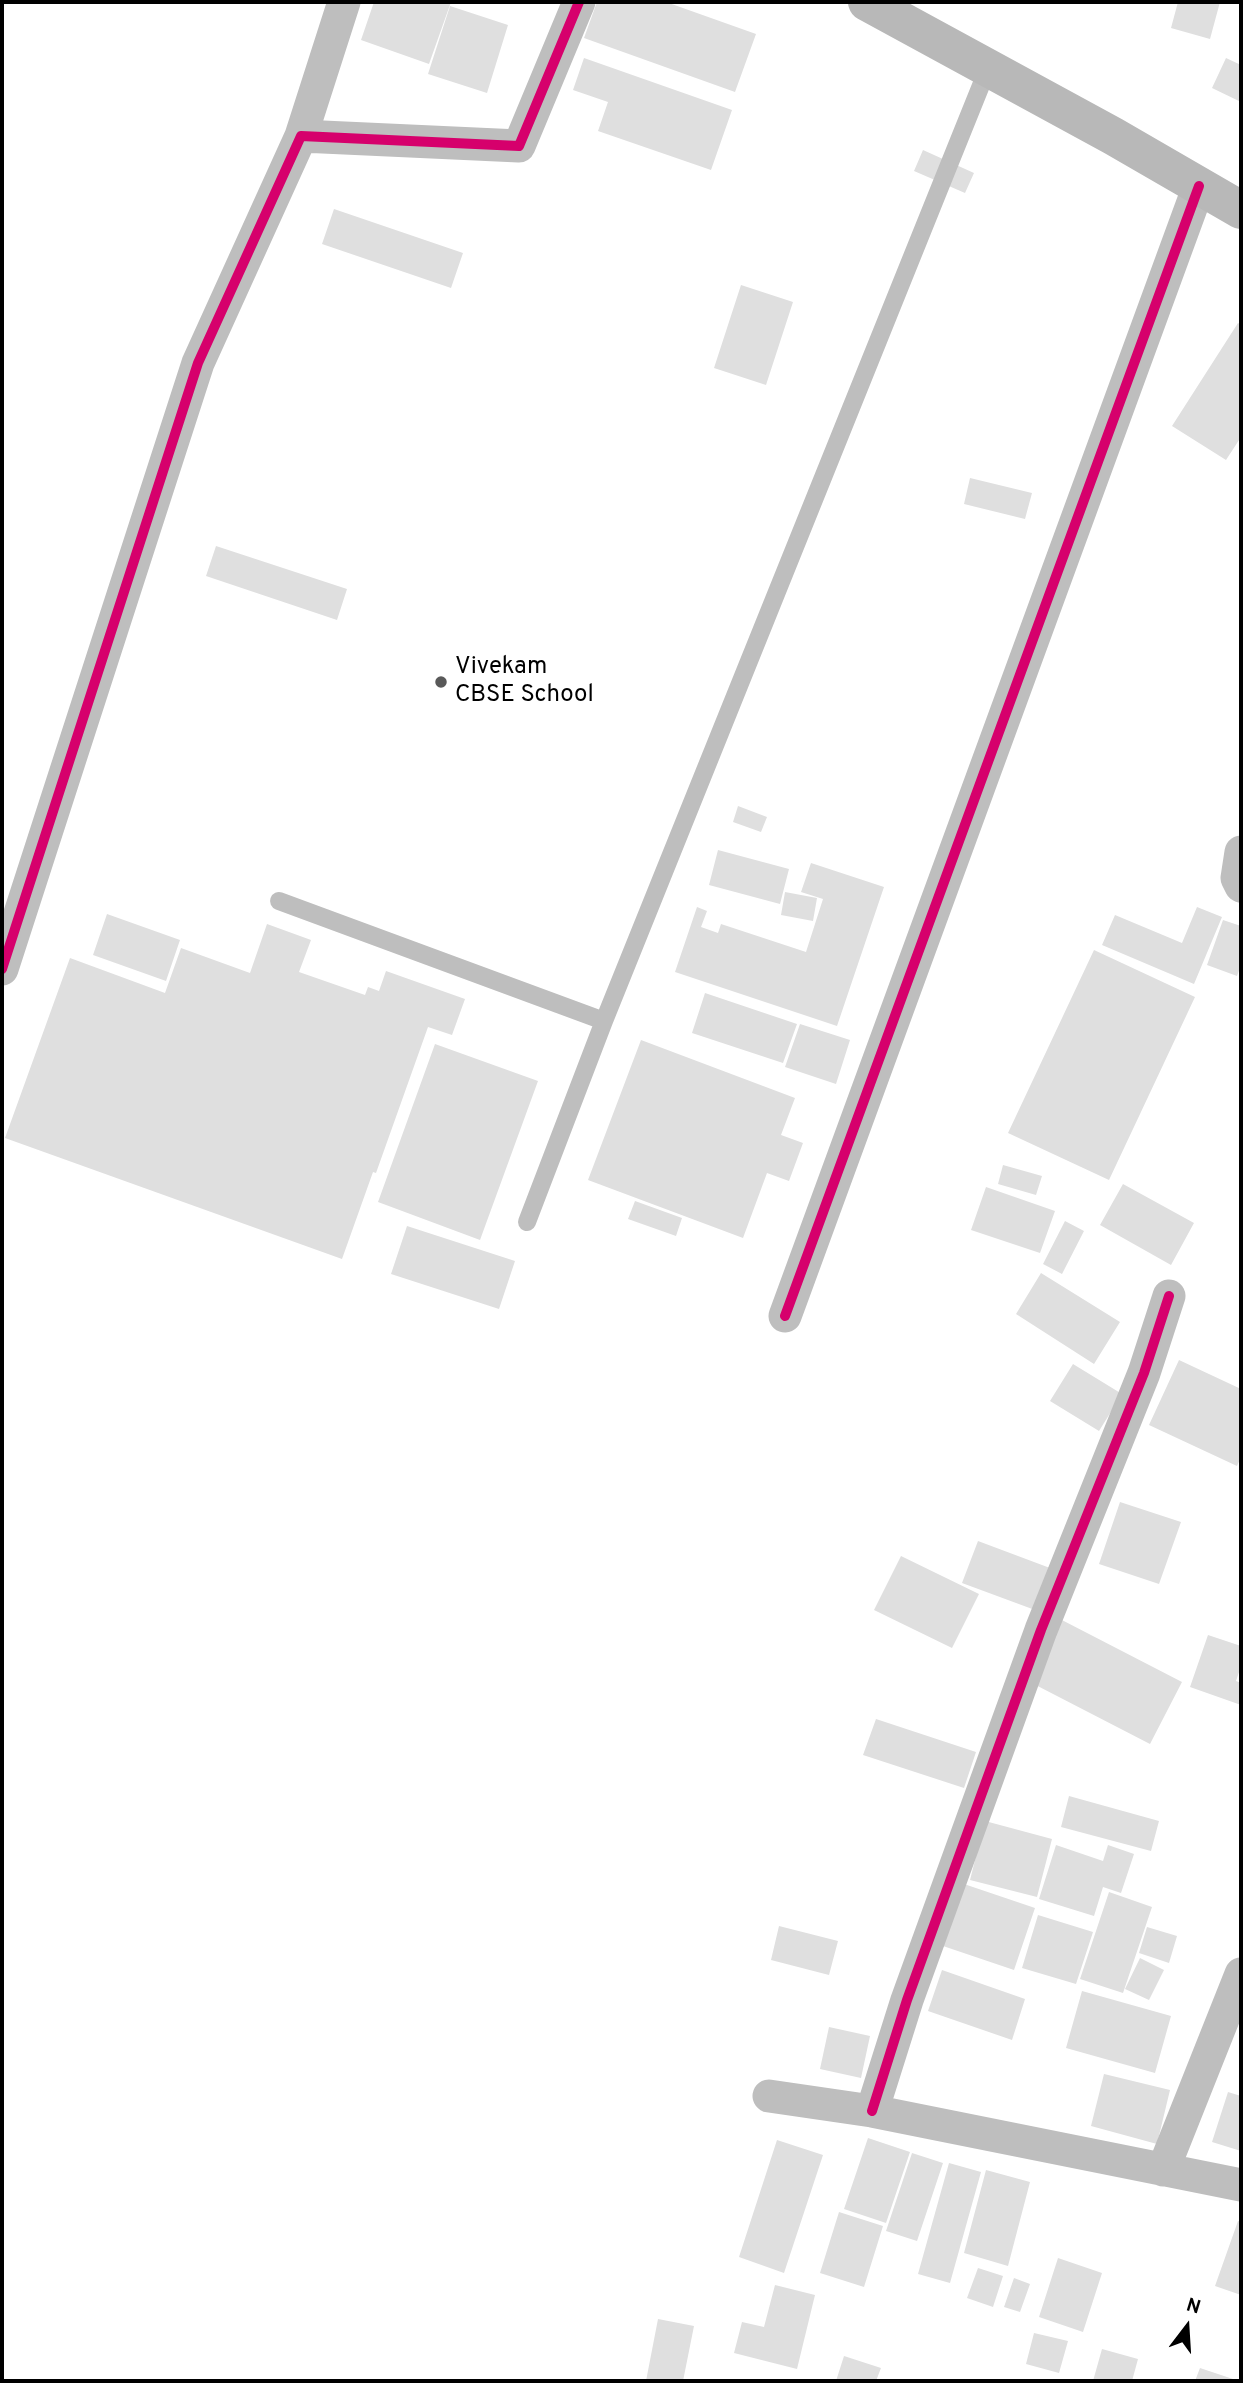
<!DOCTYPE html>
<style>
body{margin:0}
#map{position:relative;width:1243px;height:2383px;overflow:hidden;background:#fff;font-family:Overpass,sans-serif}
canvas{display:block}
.frame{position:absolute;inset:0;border:4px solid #000;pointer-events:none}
.north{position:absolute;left:1152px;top:2292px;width:70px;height:70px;-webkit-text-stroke:5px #fff;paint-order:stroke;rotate:17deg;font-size:19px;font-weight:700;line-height:28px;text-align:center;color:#000}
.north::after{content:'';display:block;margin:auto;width:24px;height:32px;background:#000;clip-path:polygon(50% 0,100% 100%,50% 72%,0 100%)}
</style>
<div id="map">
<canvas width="1243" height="2383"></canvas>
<div class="frame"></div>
<div class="north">N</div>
</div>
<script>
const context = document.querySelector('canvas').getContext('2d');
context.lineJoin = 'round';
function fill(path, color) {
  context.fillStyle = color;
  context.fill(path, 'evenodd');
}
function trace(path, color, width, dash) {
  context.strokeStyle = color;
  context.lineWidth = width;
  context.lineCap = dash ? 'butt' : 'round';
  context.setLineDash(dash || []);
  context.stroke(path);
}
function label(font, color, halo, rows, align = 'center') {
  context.font = font + ' Overpass,sans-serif';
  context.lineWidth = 5;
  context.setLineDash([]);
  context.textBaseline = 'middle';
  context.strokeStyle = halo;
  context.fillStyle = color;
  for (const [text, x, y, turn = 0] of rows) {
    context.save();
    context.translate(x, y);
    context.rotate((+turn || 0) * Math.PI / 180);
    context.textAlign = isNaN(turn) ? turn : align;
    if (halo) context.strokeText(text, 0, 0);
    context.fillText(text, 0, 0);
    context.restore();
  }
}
fill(new Path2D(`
 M 374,2 L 451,2 L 429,64 L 361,40 Z
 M 597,2 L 666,2 L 756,34 L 735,92 L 584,38 Z
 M 1178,2 L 1220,2 L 1210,39 L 1171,28 Z
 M 450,6 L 508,25 L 487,93 L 428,74 Z
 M 584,58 L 732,110 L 711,170 L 598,131 L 608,102 L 573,90 Z
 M 1226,58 L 1241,65 L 1241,102 L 1212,88 Z
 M 923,150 L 974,173 L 965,193 L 914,171 Z
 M 334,209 L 463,253 L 451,288 L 322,244 Z
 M 741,285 L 793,302 L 766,385 L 714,368 Z
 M 1238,323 L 1241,325 L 1241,437 L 1226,460 L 1172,426 Z
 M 970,478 L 1032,493 L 1025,519 L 964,504 Z
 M 216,546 L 347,589 L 337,620 L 206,576 Z
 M 738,806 L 767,817 L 761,832 L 733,822 Z
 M 718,850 L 789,869 L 780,904 L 709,885 Z
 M 811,863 L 884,887 L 837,1026 L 675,972 L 697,907 L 707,911 L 701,927 L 718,933 L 721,924 L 806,952 L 823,899 L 801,892 Z
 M 785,892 L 817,898 L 813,921 L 781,915 Z
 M 1197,907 L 1222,917 L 1194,984 L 1102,945 L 1115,915 L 1182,943 Z
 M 107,914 L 180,940 L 166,981 L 93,955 Z
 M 1223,920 L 1241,926 L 1241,965 L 1237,976 L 1207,965 Z
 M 267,924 L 311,940 L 299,972 L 365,995 L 368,987 L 379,991 L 386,971 L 465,999 L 452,1035 L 428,1027 L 376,1173 L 373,1172 L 342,1259 L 5,1138 L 70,958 L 165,993 L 181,948 L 250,973 Z
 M 1094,950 L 1195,997 L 1109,1180 L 1008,1133 Z
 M 705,993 L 797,1024 L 783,1063 L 692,1033 Z
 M 800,1024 L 850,1040 L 836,1084 L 785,1067 Z
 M 641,1040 L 795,1098 L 781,1135 L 803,1143 L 789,1181 L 767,1173 L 743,1238 L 588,1180 Z
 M 435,1044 L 538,1081 L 480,1240 L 378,1202 Z
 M 1003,1165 L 1042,1176 L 1036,1195 L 998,1184 Z
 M 1123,1184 L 1194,1223 L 1171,1265 L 1100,1225 Z
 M 986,1187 L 1055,1211 L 1040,1253 L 971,1230 Z
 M 635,1201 L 682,1218 L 676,1236 L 628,1219 Z
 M 1065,1221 L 1084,1231 L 1062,1274 L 1043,1264 Z
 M 407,1226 L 515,1261 L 499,1309 L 391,1274 Z
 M 1041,1273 L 1120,1322 L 1094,1364 L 1016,1314 Z
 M 1179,1360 L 1241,1389 L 1241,1457 L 1237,1466 L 1149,1425 Z
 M 1073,1364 L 1122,1394 L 1099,1431 L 1050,1401 Z
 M 1120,1502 L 1181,1522 L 1159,1584 L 1099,1564 Z
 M 978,1541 L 1050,1568 L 1035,1610 L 962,1583 Z
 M 901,1556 L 979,1594 L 952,1648 L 874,1610 Z
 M 1058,1618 L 1182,1682 L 1150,1744 L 1026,1680 Z
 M 1208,1635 L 1241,1646 L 1241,1666 L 1236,1681 L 1241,1683 L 1241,1705 L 1190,1687 Z
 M 876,1719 L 976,1752 L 964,1788 L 863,1755 Z
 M 1069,1796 L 1159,1821 L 1151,1851 L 1061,1827 Z
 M 985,1821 L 1052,1839 L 1037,1897 L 970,1880 Z
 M 1056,1845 L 1103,1861 L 1108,1845 L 1134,1854 L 1121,1893 L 1103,1887 L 1094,1916 L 1039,1899 Z
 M 964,1884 L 1035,1908 L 1014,1970 L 943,1946 Z
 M 1109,1892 L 1152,1907 L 1123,1993 L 1080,1979 Z
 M 1038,1915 L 1093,1932 L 1076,1984 L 1022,1968 Z
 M 779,1926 L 838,1941 L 829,1975 L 771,1960 Z
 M 1147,1927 L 1177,1936 L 1169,1963 L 1139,1953 Z
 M 1140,1958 L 1164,1970 L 1149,2000 L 1125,1989 Z
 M 942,1970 L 1025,1999 L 1012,2040 L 928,2011 Z
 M 1082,1991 L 1171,2016 L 1155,2073 L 1066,2048 Z
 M 829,2027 L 870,2036 L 861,2078 L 820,2069 Z
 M 1104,2074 L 1170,2090 L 1157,2144 L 1091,2126 Z
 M 1228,2092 L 1241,2096 L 1241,2151 L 1212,2142 Z
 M 868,2138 L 910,2152 L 886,2223 L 844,2209 Z
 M 777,2140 L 823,2155 L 784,2273 L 739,2257 Z
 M 912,2153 L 943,2163 L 917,2241 L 886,2231 Z
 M 949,2163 L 981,2172 L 950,2283 L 918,2274 Z
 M 986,2170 L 1030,2182 L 1008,2266 L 964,2253 Z
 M 839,2212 L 883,2226 L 864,2287 L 820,2273 Z
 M 1238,2221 L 1241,2222 L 1241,2295 L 1215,2286 Z
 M 1058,2258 L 1102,2273 L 1083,2332 L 1039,2317 Z
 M 978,2268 L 1003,2276 L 993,2307 L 967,2298 Z
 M 1014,2278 L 1030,2284 L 1020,2312 L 1004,2307 Z
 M 775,2285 L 815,2295 L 797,2369 L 734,2353 L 742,2322 L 764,2327 Z
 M 658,2319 L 694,2326 L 683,2381 L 646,2381 Z
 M 1034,2333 L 1068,2341 L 1059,2373 L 1026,2364 Z
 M 1102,2349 L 1138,2359 L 1132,2381 L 1093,2381 Z
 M 844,2356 L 881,2368 L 876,2381 L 836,2381 Z
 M 1200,2368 L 1233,2379 L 1233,2381 L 1195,2381 Z`), '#dfdfdf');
trace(new Path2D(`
 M 279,901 L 604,1021
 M 527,1222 L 604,1021 L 988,68`), '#bebebe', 18);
trace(new Path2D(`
 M 301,136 L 344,2
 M 1241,852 L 1237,878 L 1241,886
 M 2,969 L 198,363 L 301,136 L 519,146 L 579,2
 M 785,1316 L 1199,186
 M 769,2096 L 872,2111 L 1241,2185
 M 872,2111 L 907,2000 L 1041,1630 L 1144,1373 L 1169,1296
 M 1163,2170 L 1241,1974`), '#bebebe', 33);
trace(new Path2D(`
 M 867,2 L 1113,136 L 1241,210`), '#b8b8b8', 38);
trace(new Path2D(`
 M 2,969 L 198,363 L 301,136 L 519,146 L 579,2
 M 785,1316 L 1199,186
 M 872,2111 L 907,2000 L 1041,1630 L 1144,1373 L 1169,1296`), '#d6006c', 10);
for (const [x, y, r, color] of [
 [441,682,7,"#595959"]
]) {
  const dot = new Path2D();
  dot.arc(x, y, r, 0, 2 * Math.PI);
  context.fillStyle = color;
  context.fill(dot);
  trace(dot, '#fff', 2.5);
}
label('24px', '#000', '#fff', [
 ["Vivekam",455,668],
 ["CBSE School",455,696]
], 'left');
</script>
